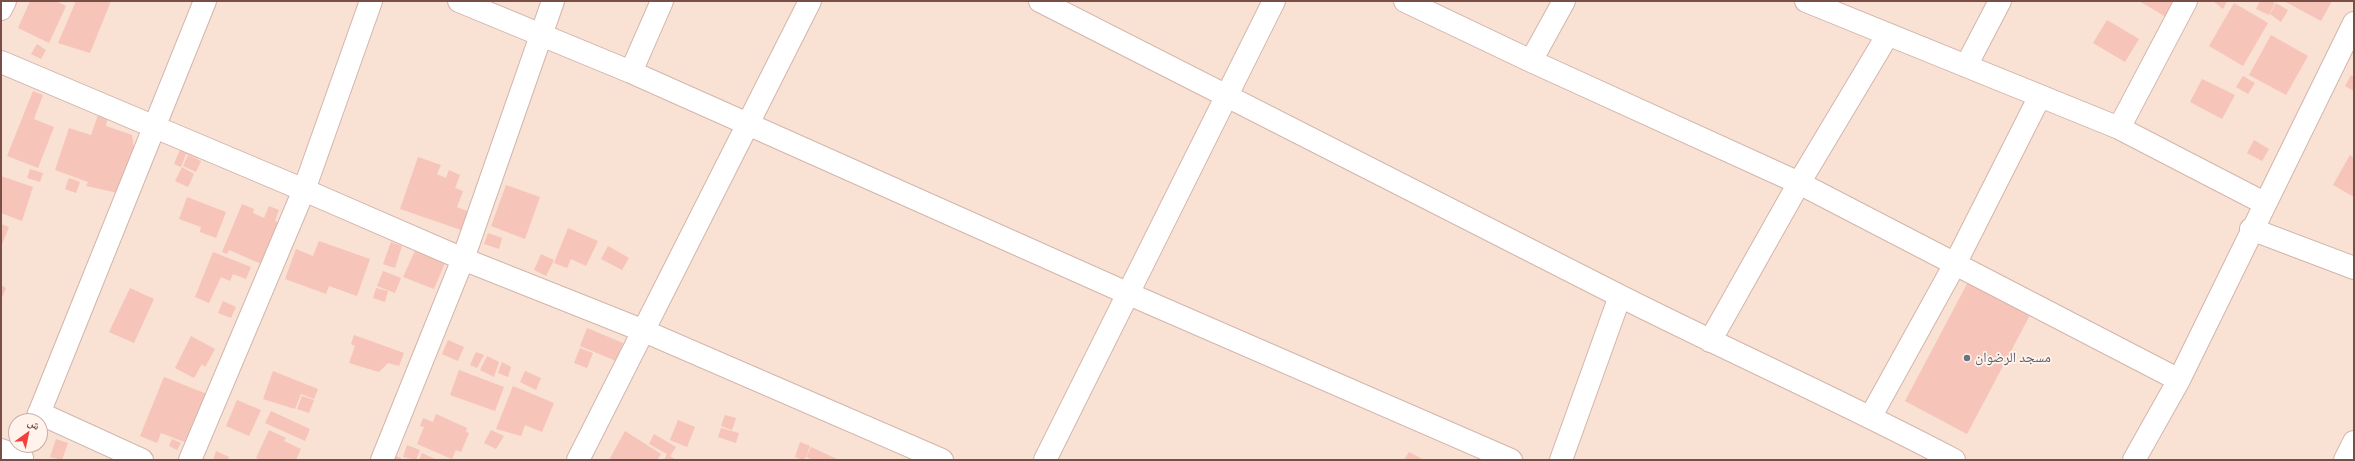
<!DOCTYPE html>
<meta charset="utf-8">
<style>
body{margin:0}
#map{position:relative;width:2355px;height:461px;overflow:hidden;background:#feeee3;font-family:Cabin,"Noto Naskh Arabic",sans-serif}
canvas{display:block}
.frame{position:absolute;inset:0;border:2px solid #794e46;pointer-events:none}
.north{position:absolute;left:8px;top:413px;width:40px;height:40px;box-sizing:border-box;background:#fff3eb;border:1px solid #c9b1a9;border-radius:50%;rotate:33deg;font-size:11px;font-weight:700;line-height:16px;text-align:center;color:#794e46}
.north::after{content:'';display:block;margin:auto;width:14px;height:18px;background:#f33f3d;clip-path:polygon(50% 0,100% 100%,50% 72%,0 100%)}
</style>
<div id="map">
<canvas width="2355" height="461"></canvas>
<div class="frame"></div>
<div class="north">ش</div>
</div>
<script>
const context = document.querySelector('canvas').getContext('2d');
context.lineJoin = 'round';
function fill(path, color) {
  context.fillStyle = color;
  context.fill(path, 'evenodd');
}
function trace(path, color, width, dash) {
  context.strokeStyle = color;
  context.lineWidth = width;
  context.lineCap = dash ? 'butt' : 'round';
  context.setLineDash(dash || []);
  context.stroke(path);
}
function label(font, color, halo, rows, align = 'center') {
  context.font = font + ' Cabin,"Noto Naskh Arabic",sans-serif';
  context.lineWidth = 3.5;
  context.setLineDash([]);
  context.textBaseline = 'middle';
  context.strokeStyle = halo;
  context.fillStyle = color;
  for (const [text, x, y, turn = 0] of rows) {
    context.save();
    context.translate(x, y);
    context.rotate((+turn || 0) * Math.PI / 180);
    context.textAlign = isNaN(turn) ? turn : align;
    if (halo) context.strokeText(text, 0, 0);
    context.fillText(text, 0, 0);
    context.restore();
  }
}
fill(new Path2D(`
 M 1,1 L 2354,1 L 2354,460 L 1,460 ZM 16,421 L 40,421 L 40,445 L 16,445 Z`), '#f9e1d4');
fill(new Path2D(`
 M 30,1 L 56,1 L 66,6 L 49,43 L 18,28 Z
 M 76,1 L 111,1 L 90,53 L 58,43 Z
 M 2139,1 L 2175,1 L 2166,17 Z
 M 2213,1 L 2227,1 L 2223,9 Z
 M 2260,1 L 2270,1 L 2275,3 L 2269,15 L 2256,9 Z
 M 2284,1 L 2332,1 L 2321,21 Z
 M 2234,3 L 2268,23 L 2243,66 L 2209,46 Z
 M 2276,3 L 2288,10 L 2281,22 L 2270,14 Z
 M 2107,20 L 2139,39 L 2125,62 L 2093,43 Z
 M 2271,35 L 2308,56 L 2286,95 L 2249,75 Z
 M 37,44 L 46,50 L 41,59 L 31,54 Z
 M 2351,75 L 2354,77 L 2354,91 L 2345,86 Z
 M 2243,76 L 2255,83 L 2248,94 L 2236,87 Z
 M 2202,79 L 2235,95 L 2222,119 L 2190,102 Z
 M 33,91 L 43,95 L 34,119 L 54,127 L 38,168 L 7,156 Z
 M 98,115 L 108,117 L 106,126 L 132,135 L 134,149 L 118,193 L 86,186 L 88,182 L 55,170 L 69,128 L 91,135 Z
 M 2254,140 L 2269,149 L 2262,161 L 2247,153 Z
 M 183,143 L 201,151 L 198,159 L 186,154 L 181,167 L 174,164 Z
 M 188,155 L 201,161 L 196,172 L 183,166 Z
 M 2350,155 L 2354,158 L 2354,197 L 2333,185 Z
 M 418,157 L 441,165 L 437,174 L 446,178 L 449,170 L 460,175 L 455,188 L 463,191 L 457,207 L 474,214 L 467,232 L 400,209 Z
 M 182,167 L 194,174 L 188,187 L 175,181 Z
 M 30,169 L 43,173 L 40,182 L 27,178 Z
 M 1,176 L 33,187 L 22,221 L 1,213 Z
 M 69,178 L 80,182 L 76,193 L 65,189 Z
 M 506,185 L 540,197 L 525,239 L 491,226 Z
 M 187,197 L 226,212 L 216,238 L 200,232 L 201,227 L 179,219 Z
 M 242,204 L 254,209 L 253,213 L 264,218 L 269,206 L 279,210 L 275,221 L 283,224 L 266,266 L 229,250 L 227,254 L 222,252 Z
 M 1,224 L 9,227 L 1,247 Z
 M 568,228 L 598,241 L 586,266 L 571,259 L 567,268 L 554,263 Z
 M 488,233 L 502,238 L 499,249 L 484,244 Z
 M 319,241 L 370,259 L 357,296 L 329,286 L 326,294 L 285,279 L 296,249 L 313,256 Z
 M 391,242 L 402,246 L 395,268 L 383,264 Z
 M 608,246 L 629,258 L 622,270 L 601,259 Z
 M 415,251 L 445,263 L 434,289 L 403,277 Z
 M 213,252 L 251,267 L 246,279 L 233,274 L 230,281 L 221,277 L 209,303 L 195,297 Z
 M 541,254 L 554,260 L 546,276 L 534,270 Z
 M 383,271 L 401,278 L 395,293 L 377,286 Z
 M 1968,282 L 2030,315 L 1967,434 L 1905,401 Z
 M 1,285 L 6,288 L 1,300 Z
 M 130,288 L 154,299 L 134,343 L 109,332 Z
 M 376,288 L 388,291 L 385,302 L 373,298 Z
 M 223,301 L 236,307 L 231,318 L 218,313 Z
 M 587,328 L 623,343 L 616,361 L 580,346 Z
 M 354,335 L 404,353 L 399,366 L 388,363 L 379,372 L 349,363 L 355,346 L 351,344 Z
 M 191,336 L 215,349 L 205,367 L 202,364 L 194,378 L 175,368 Z
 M 448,340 L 464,347 L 458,361 L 442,354 Z
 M 580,348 L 593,353 L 587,368 L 574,363 Z
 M 476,352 L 484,355 L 477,368 L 470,365 Z
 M 487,356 L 499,362 L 494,377 L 480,370 Z
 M 502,362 L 511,367 L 508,377 L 498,373 Z
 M 459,370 L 504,387 L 495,411 L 450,395 Z
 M 273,371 L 318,389 L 314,399 L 301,394 L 295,409 L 263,399 Z
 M 525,371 L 541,378 L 536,390 L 520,382 Z
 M 164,377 L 207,394 L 187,443 L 161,433 L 157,443 L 140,436 Z
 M 513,386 L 554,403 L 542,432 L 525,425 L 521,436 L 496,429 Z
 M 302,396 L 314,400 L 309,413 L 297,409 Z
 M 237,400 L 261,410 L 249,436 L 226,426 Z
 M 271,411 L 310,429 L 305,441 L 265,423 Z
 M 436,414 L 467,428 L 466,432 L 469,433 L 461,452 L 456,450 L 452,459 L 417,444 L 424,427 L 420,426 L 423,418 L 433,422 Z
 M 725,415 L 736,418 L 732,430 L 721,426 Z
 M 678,420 L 695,427 L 687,447 L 670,440 Z
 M 721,428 L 739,433 L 736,443 L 718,437 Z
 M 269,430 L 286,438 L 284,441 L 301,449 L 296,460 L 262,460 L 256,458 Z
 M 491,430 L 504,436 L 496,449 L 484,443 Z
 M 625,431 L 661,454 L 657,460 L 609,460 Z
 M 654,434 L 676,447 L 670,456 L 676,460 L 664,460 L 667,454 L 649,444 Z
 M 56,439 L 68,443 L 62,460 L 50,457 Z
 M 172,439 L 181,443 L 177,450 L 169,446 Z
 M 800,442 L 810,446 L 806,457 L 811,447 L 839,460 L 813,460 L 806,457 L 803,460 L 795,457 Z
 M 407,445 L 420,450 L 416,460 L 403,457 Z
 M 216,451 L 229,457 L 227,460 L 213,460 Z
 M 1409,452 L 1424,460 L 1404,460 Z
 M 422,453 L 437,460 L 419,460 Z
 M 393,455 L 401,458 L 400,460 L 391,460 Z`), '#f6c4b8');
const minor = new Path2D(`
 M 459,1 L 631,72 L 1129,294 L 1511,460
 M 1040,1 L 1620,296 C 1731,352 1844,402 1954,460
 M 1405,1 L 1531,61 L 1799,183 L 2179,380
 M 1806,1 L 2119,128 L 2264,203
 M 1,9 L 5,1
 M 1531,61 L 1564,1
 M 1,62 L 304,190 L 463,259 L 644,331 L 942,460
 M 1966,66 L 2000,1
 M 631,72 L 662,1
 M 2119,128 L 2186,1
 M 2251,229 L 2354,268
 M 1710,341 L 1799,183 L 1887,36
 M 39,413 L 142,460
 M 1871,416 L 1955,264 L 2040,96
 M 36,421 L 205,1
 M 1,450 L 22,458
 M 190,460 L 304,190 L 371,1
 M 382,460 L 463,259 L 553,1
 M 578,460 L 810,1
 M 1045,460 L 1274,1
 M 1561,460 L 1620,296
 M 2134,460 L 2179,380 L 2354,23
 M 2345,460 L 2354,442`);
trace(minor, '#d3b5ab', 24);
trace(minor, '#fff', 22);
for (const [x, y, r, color] of [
 [1967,358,4,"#6b7280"]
]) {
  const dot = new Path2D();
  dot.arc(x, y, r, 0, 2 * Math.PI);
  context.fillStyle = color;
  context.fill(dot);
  trace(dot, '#fff3eb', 1.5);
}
label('14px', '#5b616d', '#fff3eb', [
 ["مسجد الرضوان",1975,358]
], 'left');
</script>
